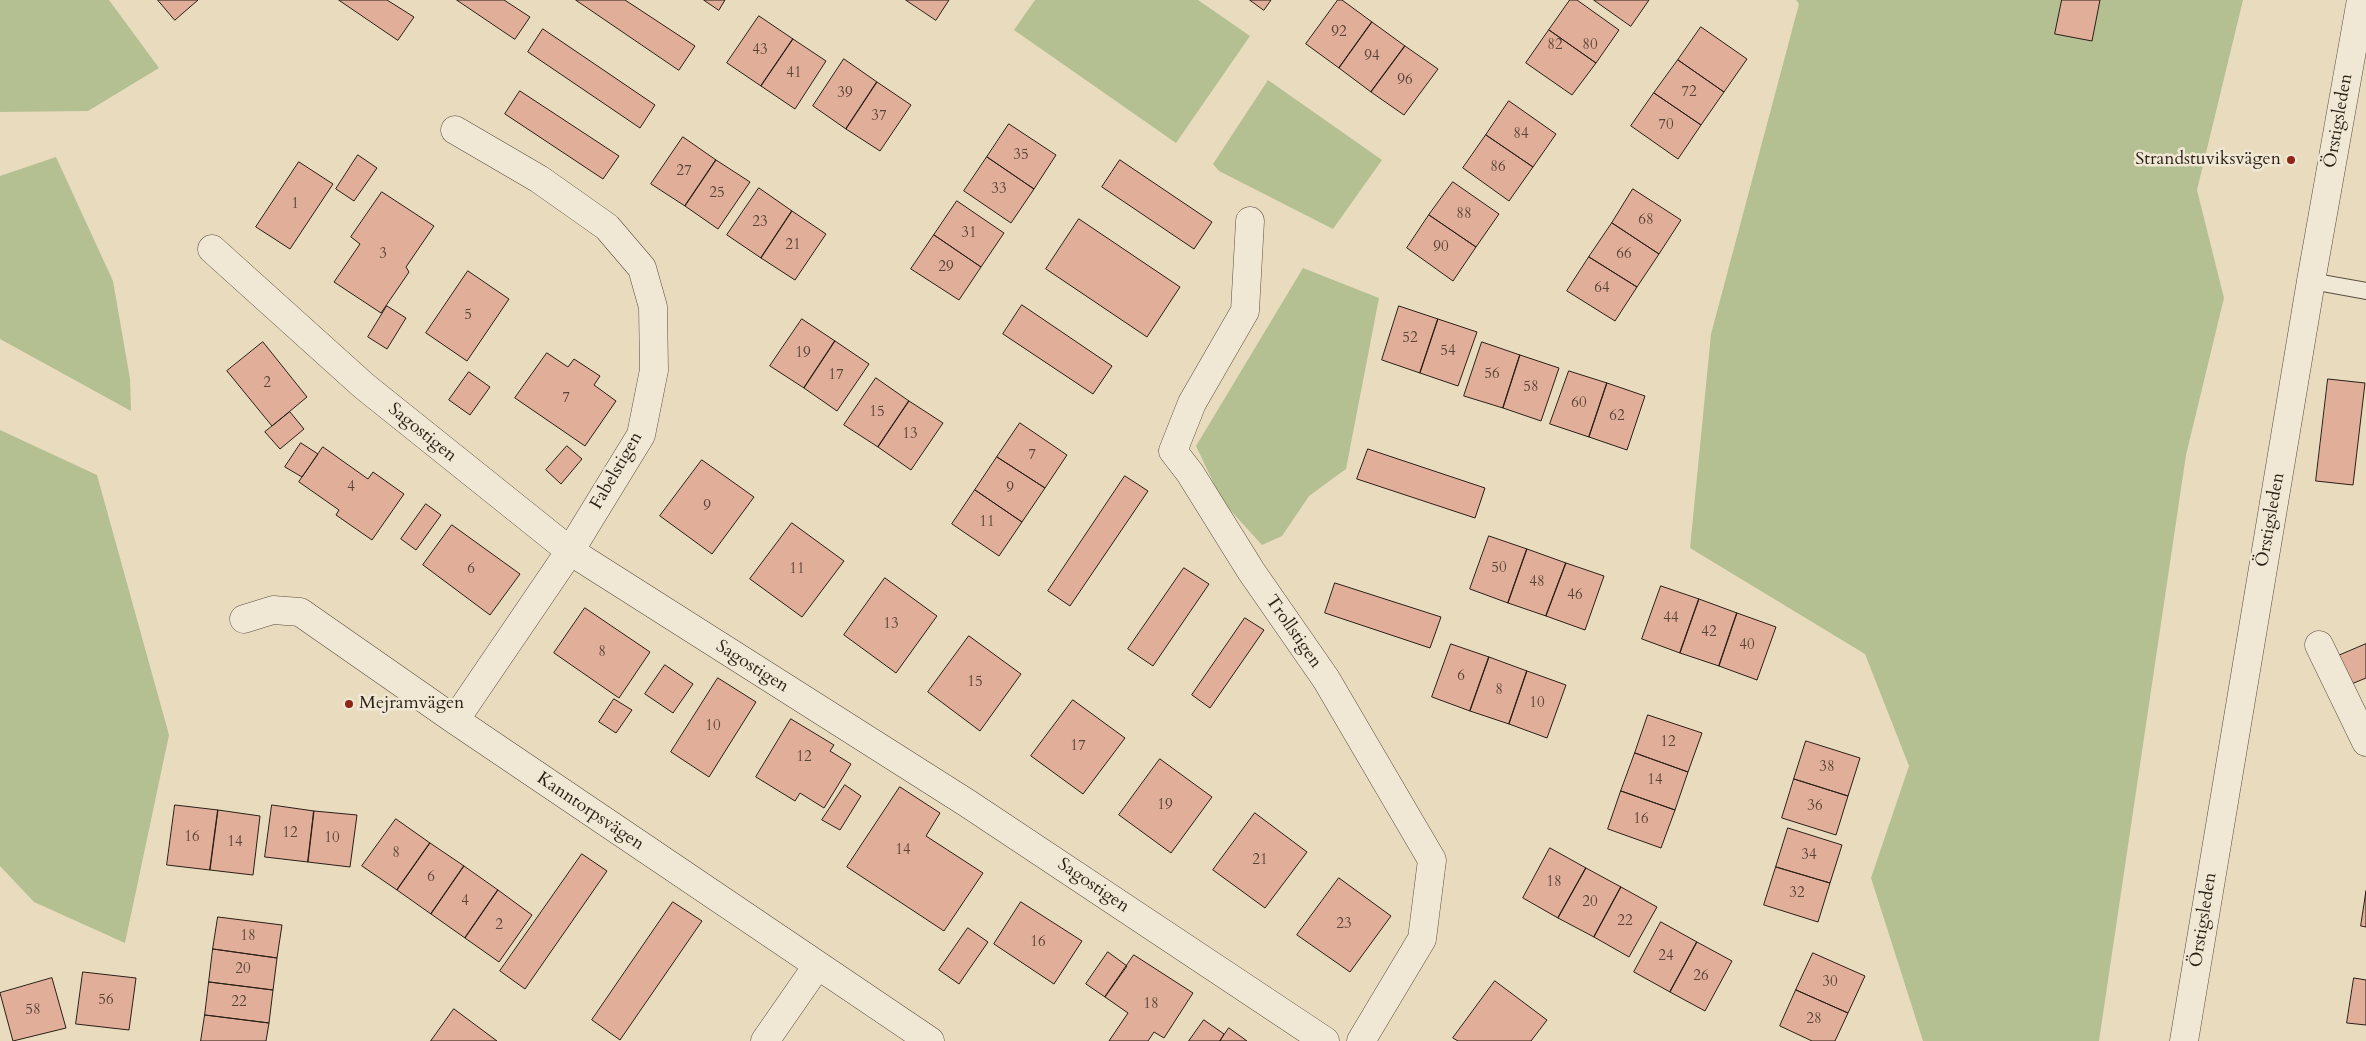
<!DOCTYPE html>
<meta charset="utf-8">
<style>
body{margin:0}
canvas{display:block;background:#e8dbbe}
</style>
<canvas width="2366" height="1041"></canvas>
<script>
const context = document.querySelector('canvas').getContext('2d');
context.lineJoin = 'round';
function fill(path, color) {
  context.fillStyle = color;
  context.fill(path, 'evenodd');
}
function trace(path, color, width, dash) {
  context.strokeStyle = color;
  context.lineWidth = width;
  context.lineCap = dash ? 'butt' : 'round';
  context.setLineDash(dash || []);
  context.stroke(path);
}
function label(font, color, halo, rows, align = 'center') {
  context.font = font + ' Cardo,serif';
  context.lineWidth = 5;
  context.setLineDash([]);
  context.textBaseline = 'middle';
  context.strokeStyle = halo;
  context.fillStyle = color;
  for (const [text, x, y, turn = 0] of rows) {
    context.save();
    context.translate(x, y);
    context.rotate((+turn || 0) * Math.PI / 180);
    context.textAlign = isNaN(turn) ? turn : align;
    if (halo) context.strokeText(text, 0, 0);
    context.fillText(text, 0, 0);
    context.restore();
  }
}
fill(new Path2D(`
 M 0,0 L 109,0 L 159,68 L 88,111 L 0,112 Z
 M 1035,0 L 1198,0 L 1250,36 L 1176,143 L 1014,30 Z
 M 1796,0 L 2243,0 L 2197,190 L 2224,298 L 2186,455 L 2099,1041 L 1923,1041 L 1871,878 L 1909,766 L 1865,654 L 1690,548 L 1711,334 L 1799,4 Z
 M 1268,80 L 1382,160 L 1333,229 L 1219,171 L 1213,164 Z
 M 56,157 L 113,281 L 130,379 L 131,411 L 0,339 L 0,176 Z
 M 1303,268 L 1379,298 L 1346,469 L 1309,496 L 1282,536 L 1262,545 L 1222,501 L 1196,446 Z
 M 0,430 L 97,475 L 169,735 L 125,943 L 34,902 L 0,866 Z`), '#b5c092');
const building = new Path2D(`
 M 158,0 L 198,0 L 175,20 Z
 M 339,0 L 387,0 L 414,17 L 398,40 Z
 M 457,0 L 504,0 L 530,17 L 515,39 Z
 M 576,0 L 625,0 L 695,46 L 679,70 Z
 M 704,0 L 725,0 L 719,10 Z
 M 906,0 L 949,0 L 936,20 Z
 M 1250,0 L 1271,0 L 1264,10 Z
 M 1338,0 L 1342,0 L 1372,22 L 1339,68 L 1306,44 Z
 M 1570,0 L 1577,0 L 1619,30 L 1596,63 L 1549,30 Z
 M 1594,0 L 1649,0 L 1631,26 Z
 M 2062,0 L 2100,0 L 2092,41 L 2055,34 Z
 M 759,16 L 793,39 L 761,86 L 727,63 Z
 M 1372,22 L 1405,46 L 1371,92 L 1339,68 Z
 M 1701,27 L 1747,59 L 1724,92 L 1678,60 Z
 M 543,29 L 655,105 L 640,128 L 528,52 Z
 M 1549,30 L 1596,63 L 1572,95 L 1526,63 Z
 M 793,39 L 826,61 L 795,109 L 761,86 Z
 M 1405,46 L 1438,69 L 1404,115 L 1371,92 Z
 M 844,59 L 877,82 L 846,129 L 813,106 Z
 M 1678,60 L 1724,92 L 1701,125 L 1654,93 Z
 M 877,82 L 911,105 L 880,151 L 846,129 Z
 M 520,91 L 619,156 L 603,179 L 505,114 Z
 M 1654,93 L 1701,125 L 1678,159 L 1631,126 Z
 M 1509,101 L 1556,134 L 1533,167 L 1486,135 Z
 M 1009,124 L 1056,155 L 1034,189 L 987,157 Z
 M 1486,135 L 1533,167 L 1509,201 L 1463,168 Z
 M 683,137 L 716,160 L 685,206 L 651,184 Z
 M 358,155 L 377,168 L 354,201 L 336,189 Z
 M 987,157 L 1034,189 L 1011,223 L 964,191 Z
 M 716,160 L 750,182 L 718,229 L 685,206 Z
 M 1120,160 L 1212,222 L 1194,249 L 1102,187 Z
 M 299,162 L 333,184 L 290,249 L 256,227 Z
 M 1453,182 L 1499,214 L 1476,247 L 1429,215 Z
 M 759,188 L 792,211 L 761,258 L 727,235 Z
 M 1633,189 L 1681,220 L 1659,254 L 1612,223 Z
 M 382,192 L 434,226 L 406,267 L 409,272 L 381,313 L 334,282 L 360,244 L 351,237 Z
 M 957,201 L 1004,233 L 981,267 L 934,235 Z
 M 792,211 L 826,234 L 795,280 L 761,258 Z
 M 1429,215 L 1476,247 L 1453,281 L 1407,248 Z
 M 1079,219 L 1180,287 L 1147,337 L 1046,269 Z
 M 1612,223 L 1659,254 L 1637,287 L 1589,257 Z
 M 934,235 L 981,267 L 959,300 L 911,269 Z
 M 1589,257 L 1637,287 L 1615,321 L 1567,291 Z
 M 468,271 L 509,299 L 467,361 L 426,333 Z
 M 1022,305 L 1112,366 L 1093,394 L 1003,334 Z
 M 387,306 L 406,318 L 387,349 L 368,337 Z
 M 1399,306 L 1438,319 L 1420,373 L 1382,360 Z
 M 802,319 L 835,341 L 804,388 L 770,366 Z
 M 1438,319 L 1477,332 L 1458,386 L 1420,373 Z
 M 835,341 L 869,364 L 837,411 L 804,388 Z
 M 263,342 L 307,397 L 272,426 L 227,371 Z
 M 1482,342 L 1520,355 L 1503,408 L 1464,396 Z
 M 547,353 L 568,367 L 574,359 L 600,376 L 594,385 L 616,401 L 585,446 L 515,398 Z
 M 1520,355 L 1559,368 L 1541,421 L 1503,408 Z
 M 1569,371 L 1607,383 L 1589,437 L 1550,424 Z
 M 469,372 L 490,387 L 470,415 L 449,400 Z
 M 876,378 L 909,401 L 878,447 L 844,425 Z
 M 2328,379 L 2365,383 L 2353,485 L 2316,481 Z
 M 1607,383 L 1645,396 L 1627,450 L 1589,437 Z
 M 909,401 L 943,423 L 911,470 L 878,447 Z
 M 290,412 L 304,429 L 280,449 L 265,432 Z
 M 1020,423 L 1067,455 L 1045,488 L 997,457 Z
 M 301,443 L 318,454 L 302,477 L 285,467 Z
 M 567,446 L 582,459 L 561,484 L 546,470 Z
 M 323,447 L 368,479 L 373,472 L 404,494 L 372,540 L 336,515 L 339,510 L 299,482 Z
 M 1368,449 L 1485,488 L 1475,518 L 1357,479 Z
 M 997,457 L 1045,488 L 1022,522 L 975,490 Z
 M 702,460 L 754,497 L 712,554 L 660,516 Z
 M 1125,476 L 1148,491 L 1070,606 L 1048,591 Z
 M 975,490 L 1022,522 L 999,556 L 952,524 Z
 M 426,504 L 441,515 L 416,550 L 401,539 Z
 M 792,523 L 844,561 L 802,617 L 750,579 Z
 M 452,525 L 520,574 L 490,615 L 423,565 Z
 M 1489,536 L 1527,549 L 1508,603 L 1470,589 Z
 M 1527,549 L 1566,563 L 1546,616 L 1508,603 Z
 M 1566,563 L 1604,576 L 1585,630 L 1546,616 Z
 M 1184,568 L 1209,584 L 1153,666 L 1128,649 Z
 M 885,578 L 937,616 L 896,673 L 844,635 Z
 M 1335,583 L 1441,617 L 1430,648 L 1325,613 Z
 M 1661,586 L 1699,599 L 1680,653 L 1642,639 Z
 M 1699,599 L 1737,613 L 1719,666 L 1680,653 Z
 M 585,608 L 650,652 L 619,698 L 554,653 Z
 M 1737,613 L 1776,627 L 1757,680 L 1719,666 Z
 M 1245,618 L 1264,630 L 1210,708 L 1192,695 Z
 M 969,636 L 1021,674 L 980,731 L 928,692 Z
 M 1451,644 L 1489,657 L 1470,711 L 1432,697 Z
 M 2366,644 L 2366,678 L 2344,687 L 2331,659 Z
 M 1489,657 L 1527,671 L 1509,724 L 1470,711 Z
 M 665,665 L 693,684 L 673,713 L 645,694 Z
 M 1527,671 L 1566,685 L 1547,738 L 1509,724 Z
 M 718,678 L 756,702 L 709,777 L 671,752 Z
 M 614,699 L 632,710 L 616,733 L 599,722 Z
 M 1073,700 L 1125,738 L 1083,794 L 1031,756 Z
 M 1648,715 L 1702,733 L 1688,772 L 1635,753 Z
 M 791,719 L 834,745 L 830,751 L 851,764 L 824,808 L 800,793 L 795,801 L 756,777 Z
 M 1806,741 L 1860,758 L 1848,796 L 1794,779 Z
 M 1635,753 L 1688,772 L 1675,810 L 1621,791 Z
 M 1160,759 L 1212,797 L 1171,853 L 1119,815 Z
 M 1794,779 L 1848,796 L 1836,835 L 1782,818 Z
 M 845,785 L 861,796 L 840,830 L 822,820 Z
 M 900,787 L 940,813 L 926,836 L 983,873 L 944,931 L 847,867 Z
 M 1621,791 L 1675,810 L 1661,848 L 1608,829 Z
 M 175,805 L 218,810 L 210,870 L 167,865 Z
 M 272,805 L 314,811 L 308,862 L 265,857 Z
 M 218,810 L 260,816 L 253,875 L 210,870 Z
 M 314,811 L 357,815 L 350,867 L 308,862 Z
 M 1255,813 L 1307,852 L 1265,908 L 1213,870 Z
 M 396,819 L 430,843 L 397,890 L 362,866 Z
 M 1788,828 L 1842,845 L 1830,883 L 1776,867 Z
 M 430,843 L 464,866 L 431,914 L 397,890 Z
 M 1550,848 L 1586,868 L 1558,918 L 1523,898 Z
 M 582,854 L 607,871 L 525,989 L 500,971 Z
 M 464,866 L 498,890 L 465,938 L 431,914 Z
 M 1776,867 L 1830,883 L 1818,922 L 1764,905 Z
 M 1586,868 L 1621,887 L 1594,937 L 1558,918 Z
 M 1339,878 L 1391,916 L 1350,972 L 1297,935 Z
 M 1621,887 L 1657,907 L 1629,957 L 1594,937 Z
 M 498,890 L 532,915 L 499,962 L 465,938 Z
 M 2366,891 L 2366,927 L 2361,926 Z
 M 673,902 L 702,921 L 620,1040 L 592,1020 Z
 M 1021,902 L 1082,941 L 1054,984 L 994,944 Z
 M 218,917 L 282,925 L 277,958 L 213,949 Z
 M 1661,922 L 1697,942 L 1670,992 L 1634,972 Z
 M 968,928 L 988,942 L 959,984 L 939,970 Z
 M 1697,942 L 1732,961 L 1705,1011 L 1670,992 Z
 M 213,949 L 277,958 L 273,990 L 209,982 Z
 M 1108,952 L 1127,966 L 1105,997 L 1086,984 Z
 M 1813,953 L 1865,976 L 1848,1013 L 1796,990 Z
 M 1134,955 L 1193,993 L 1164,1038 L 1154,1032 L 1148,1041 L 1109,1041 L 1128,1013 L 1105,997 Z
 M 83,972 L 136,978 L 129,1030 L 76,1024 Z
 M 52,978 L 66,1028 L 13,1041 L 0,993 Z
 M 2354,978 L 2366,980 L 2366,1025 L 2347,1023 Z
 M 1495,981 L 1547,1020 L 1531,1041 L 1458,1041 L 1453,1038 Z
 M 209,982 L 273,990 L 269,1023 L 205,1015 Z
 M 1796,990 L 1848,1013 L 1835,1041 L 1812,1041 L 1780,1026 Z
 M 454,1009 L 497,1041 L 431,1041 Z
 M 205,1015 L 269,1023 L 266,1041 L 201,1041 Z
 M 1204,1020 L 1224,1034 L 1220,1041 L 1189,1041 Z
 M 1229,1028 L 1247,1041 L 1220,1041 Z`);
fill(building, '#e1ae99');
trace(building, '#2a1f15', 1);
const service = new Path2D(`
 M 2311,281 L 2366,291`);
const minor = new Path2D(`
 M 455,130 L 539,179 L 607,227 L 642,268 L 653,307 L 654,370 L 641,435 L 570,551 L 455,720
 M 1250,221 L 1245,311 L 1192,403 L 1173,451 L 1190,473 L 1251,571 L 1326,679 L 1432,860 L 1422,939 L 1361,1041
 M 212,249 L 364,386 L 570,551 L 967,803 L 1325,1041
 M 244,619 L 273,610 L 300,612 L 455,720 L 930,1041
 M 2319,645 L 2366,742
 M 765,1041 L 817,966`);
const tertiary = new Path2D(`
 M 2184,1041 L 2311,281 L 2361,0`);
trace(service, '#5a4e3f', 18);
trace(minor, '#5a4e3f', 29);
trace(tertiary, '#5a4e3f', 29);
trace(service, '#f0e8d5', 16);
trace(minor, '#f0e8d5', 28);
trace(tertiary, '#f0e8d5', 28);
for (const [x, y, r, color] of [
 [2291,160,5,"#8f2418"],
 [349,704,5,"#8f2418"]
]) {
  const dot = new Path2D();
  dot.arc(x, y, r, 0, 2 * Math.PI);
  context.fillStyle = color;
  context.fill(dot);
  trace(dot, '#f0e8d5', 2);
}
label('15px', '#584336', null, [
 ["92",1339,33],
 ["82",1555,46],
 ["80",1590,46],
 ["43",760,51],
 ["94",1372,57],
 ["41",794,74],
 ["96",1405,81],
 ["72",1689,93],
 ["39",845,94],
 ["37",879,117],
 ["70",1666,126],
 ["84",1521,135],
 ["35",1021,156],
 ["86",1498,168],
 ["27",684,172],
 ["33",999,190],
 ["25",717,194],
 ["1",295,205],
 ["88",1464,215],
 ["68",1646,221],
 ["23",760,223],
 ["31",969,234],
 ["21",793,246],
 ["90",1441,248],
 ["3",383,255],
 ["66",1624,255],
 ["29",946,268],
 ["64",1602,289],
 ["5",468,316],
 ["52",1410,339],
 ["54",1448,352],
 ["19",803,354],
 ["56",1492,375],
 ["17",836,376],
 ["2",267,384],
 ["58",1531,388],
 ["7",566,399],
 ["60",1579,404],
 ["15",877,413],
 ["62",1617,417],
 ["13",910,435],
 ["7",1032,456],
 ["4",351,488],
 ["9",1010,489],
 ["9",707,507],
 ["11",987,523],
 ["50",1499,569],
 ["6",471,570],
 ["11",797,570],
 ["48",1537,583],
 ["46",1575,596],
 ["44",1671,619],
 ["13",891,625],
 ["42",1709,633],
 ["40",1747,646],
 ["8",602,653],
 ["6",1461,677],
 ["15",975,683],
 ["8",1499,691],
 ["10",1537,704],
 ["10",713,727],
 ["12",1668,743],
 ["17",1078,747],
 ["12",804,758],
 ["38",1827,768],
 ["14",1655,781],
 ["19",1165,806],
 ["36",1815,807],
 ["16",1641,820],
 ["12",290,834],
 ["16",192,838],
 ["10",332,839],
 ["14",235,843],
 ["14",903,851],
 ["8",396,854],
 ["34",1809,856],
 ["21",1260,861],
 ["6",431,878],
 ["18",1554,883],
 ["32",1797,894],
 ["4",465,902],
 ["20",1590,903],
 ["22",1625,922],
 ["23",1344,925],
 ["2",499,926],
 ["18",248,937],
 ["16",1038,943],
 ["24",1666,957],
 ["20",243,970],
 ["26",1701,977],
 ["30",1830,983],
 ["56",106,1001],
 ["22",239,1003],
 ["18",1151,1005],
 ["58",33,1011],
 ["28",1814,1020]
]);
label('18px', '#2a1f15', '#f0e8d5', [
 ["Örstigsleden",2339,121,-80],
 ["Sagostigen",422,433,39],
 ["Fabelstigen",617,471,-60],
 ["Örstigsleden",2271,520,-80],
 ["Trollstigen",1293,632,55],
 ["Sagostigen",752,667,32],
 ["Kanntorpsvägen",590,812,34],
 ["Sagostigen",1093,886,34],
 ["Örstigsleden",2204,920,-81]
]);
label('18px', '#2a1f15', '#f0e8d5', [
 ["Strandstuviksvägen",2281,160],
 ["Mejramvägen",359,704,"left"]
], 'right');
</script>
